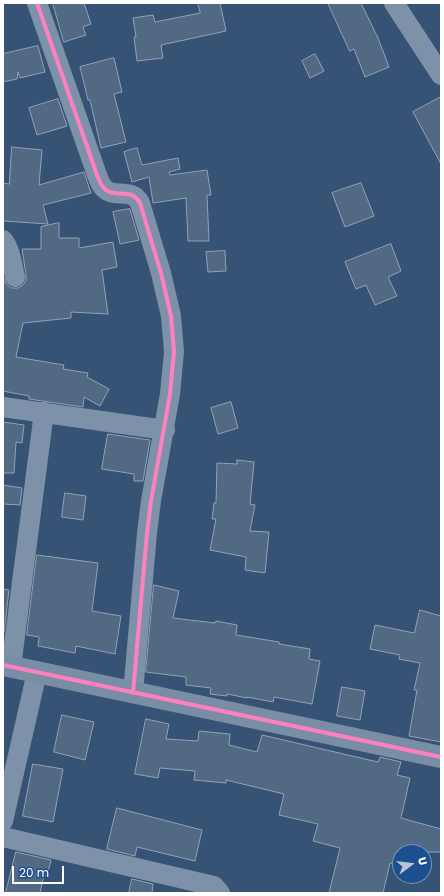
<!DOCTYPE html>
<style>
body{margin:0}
#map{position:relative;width:444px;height:896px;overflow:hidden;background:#365274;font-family:Poppins,sans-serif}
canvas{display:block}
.frame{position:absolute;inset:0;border:4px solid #fff;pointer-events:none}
.north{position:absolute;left:392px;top:844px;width:40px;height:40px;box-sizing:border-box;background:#1b4f8f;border:1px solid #7695bc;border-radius:50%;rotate:75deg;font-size:11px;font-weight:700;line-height:16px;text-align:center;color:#fff}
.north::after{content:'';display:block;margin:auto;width:14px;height:18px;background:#b9c2ce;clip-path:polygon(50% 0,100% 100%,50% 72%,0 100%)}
.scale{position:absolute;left:12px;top:866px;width:52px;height:18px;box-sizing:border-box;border:2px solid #fff;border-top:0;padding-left:5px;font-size:12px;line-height:14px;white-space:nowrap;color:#fff;-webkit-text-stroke:3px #1b4f8f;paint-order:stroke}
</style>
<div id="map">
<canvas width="444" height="896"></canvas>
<div class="frame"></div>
<div class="north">U</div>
<div class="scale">20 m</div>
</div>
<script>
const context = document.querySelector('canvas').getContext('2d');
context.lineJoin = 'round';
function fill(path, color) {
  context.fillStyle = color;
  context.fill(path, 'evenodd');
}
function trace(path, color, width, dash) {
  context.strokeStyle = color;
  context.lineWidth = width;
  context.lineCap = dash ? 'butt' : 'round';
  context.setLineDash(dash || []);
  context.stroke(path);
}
const building = new Path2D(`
 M 53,3 L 84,3 L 91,24 L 83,27 L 86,35 L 64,42 Z
 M 198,3 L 220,3 L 226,31 L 161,45 L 163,58 L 137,61 L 134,37 L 136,37 L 133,18 L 153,15 L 155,22 L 200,13 Z
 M 328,3 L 361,3 L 378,38 L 389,67 L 365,77 L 354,49 L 350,51 Z
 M 38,46 L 45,72 L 20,78 L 18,72 L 17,79 L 3,82 L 3,54 Z
 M 315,54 L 324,71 L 310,78 L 302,61 Z
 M 114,58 L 122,92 L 114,94 L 126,142 L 101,148 L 90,100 L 88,100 L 80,67 Z
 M 441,97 L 441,164 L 413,112 Z
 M 58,99 L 67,126 L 37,135 L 29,108 Z
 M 12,147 L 42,150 L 39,185 L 84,172 L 91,193 L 43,205 L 48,224 L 3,221 L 3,183 L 9,184 Z
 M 137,148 L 142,165 L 178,158 L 180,169 L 169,172 L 170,175 L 207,170 L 211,195 L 207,195 L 209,241 L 188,241 L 186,198 L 153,203 L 149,177 L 132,182 L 124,152 Z
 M 361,183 L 374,216 L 345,227 L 332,193 Z
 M 130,209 L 139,240 L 120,244 L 113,212 Z
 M 59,223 L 59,238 L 79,238 L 79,248 L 113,242 L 117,267 L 102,270 L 108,314 L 71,312 L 71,318 L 23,323 L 16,357 L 64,365 L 63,369 L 88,373 L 87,377 L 109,389 L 100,406 L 84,397 L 83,407 L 29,399 L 29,396 L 3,391 L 3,276 L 6,284 L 11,288 L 18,288 L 23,285 L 26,280 L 26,275 L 22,249 L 41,249 L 41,227 Z
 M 391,244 L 401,271 L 388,277 L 397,296 L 375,305 L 366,285 L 356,289 L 345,262 Z
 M 225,251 L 226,271 L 208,272 L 206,252 Z
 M 231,402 L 238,428 L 218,434 L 211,408 Z
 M 3,422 L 24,425 L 22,443 L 16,442 L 14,473 L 3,473 Z
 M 108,434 L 150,440 L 143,481 L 134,481 L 134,474 L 102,469 Z
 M 237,460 L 254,462 L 250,504 L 255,505 L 250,531 L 269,532 L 265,573 L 245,570 L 246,557 L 210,550 L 216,519 L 212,519 L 214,503 L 216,503 L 217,463 L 237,464 Z
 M 3,485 L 22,488 L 20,505 L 3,504 Z
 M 65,493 L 86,496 L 83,520 L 62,517 Z
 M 37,555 L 98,563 L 92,611 L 121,616 L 115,654 L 76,646 L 75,653 L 38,646 L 39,637 L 27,635 Z
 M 154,585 L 179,591 L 173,618 L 215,623 L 216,621 L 237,625 L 236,635 L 279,642 L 279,644 L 310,649 L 309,659 L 320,661 L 312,704 L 274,697 L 273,702 L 247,697 L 247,698 L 227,694 L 227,696 L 210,694 L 211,688 L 186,685 L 186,677 L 146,672 Z
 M 3,589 L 9,590 L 4,632 L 3,631 Z
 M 420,610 L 441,616 L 441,742 L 409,736 L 417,690 L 414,690 L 420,663 L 399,659 L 400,655 L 370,649 L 375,625 L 414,633 Z
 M 342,687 L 365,691 L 360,720 L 337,716 Z
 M 62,715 L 94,722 L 85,760 L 54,752 Z
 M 146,719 L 169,724 L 166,739 L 198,741 L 199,731 L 230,734 L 229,745 L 257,752 L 262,735 L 378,762 L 380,757 L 401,762 L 397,775 L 410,778 L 401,818 L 441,829 L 441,852 L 400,852 L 400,865 L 390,863 L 383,893 L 329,893 L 340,848 L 313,841 L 318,824 L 279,815 L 284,794 L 226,780 L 226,783 L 194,780 L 195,771 L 160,768 L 158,778 L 135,774 Z
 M 33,764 L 63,769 L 53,822 L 23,816 Z
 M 117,808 L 202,830 L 195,861 L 137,847 L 135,856 L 107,849 Z
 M 16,852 L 51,860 L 47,876 L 44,875 L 40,893 L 6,893 Z
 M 132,879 L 153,884 L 152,893 L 129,893 Z`);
fill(building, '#526984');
trace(building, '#92a2b6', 1);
trace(new Path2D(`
 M 37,3 L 97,175 C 99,179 100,184 103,187 C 113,200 131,186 140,203 L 161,273 L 171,316 L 174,352 L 170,394 L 151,501 L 147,533 L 133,693
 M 394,3 L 441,75
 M 3,240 C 11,250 12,265 15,277
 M 3,407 L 165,430
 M 11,667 L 44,412
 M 3,821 L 37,672
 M 3,837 L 214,886 L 220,893`), '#7d92a8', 20);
trace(new Path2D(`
 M 3,665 L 441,757`), '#798da4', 22);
trace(new Path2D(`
 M 37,3 L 97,175 C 99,179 100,184 103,187 C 113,200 131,186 140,203 L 161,273 L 171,316 L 174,352 L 170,394 L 151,501 L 147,533 L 133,693
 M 3,665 L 441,757`), '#ff80c0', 4);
</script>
